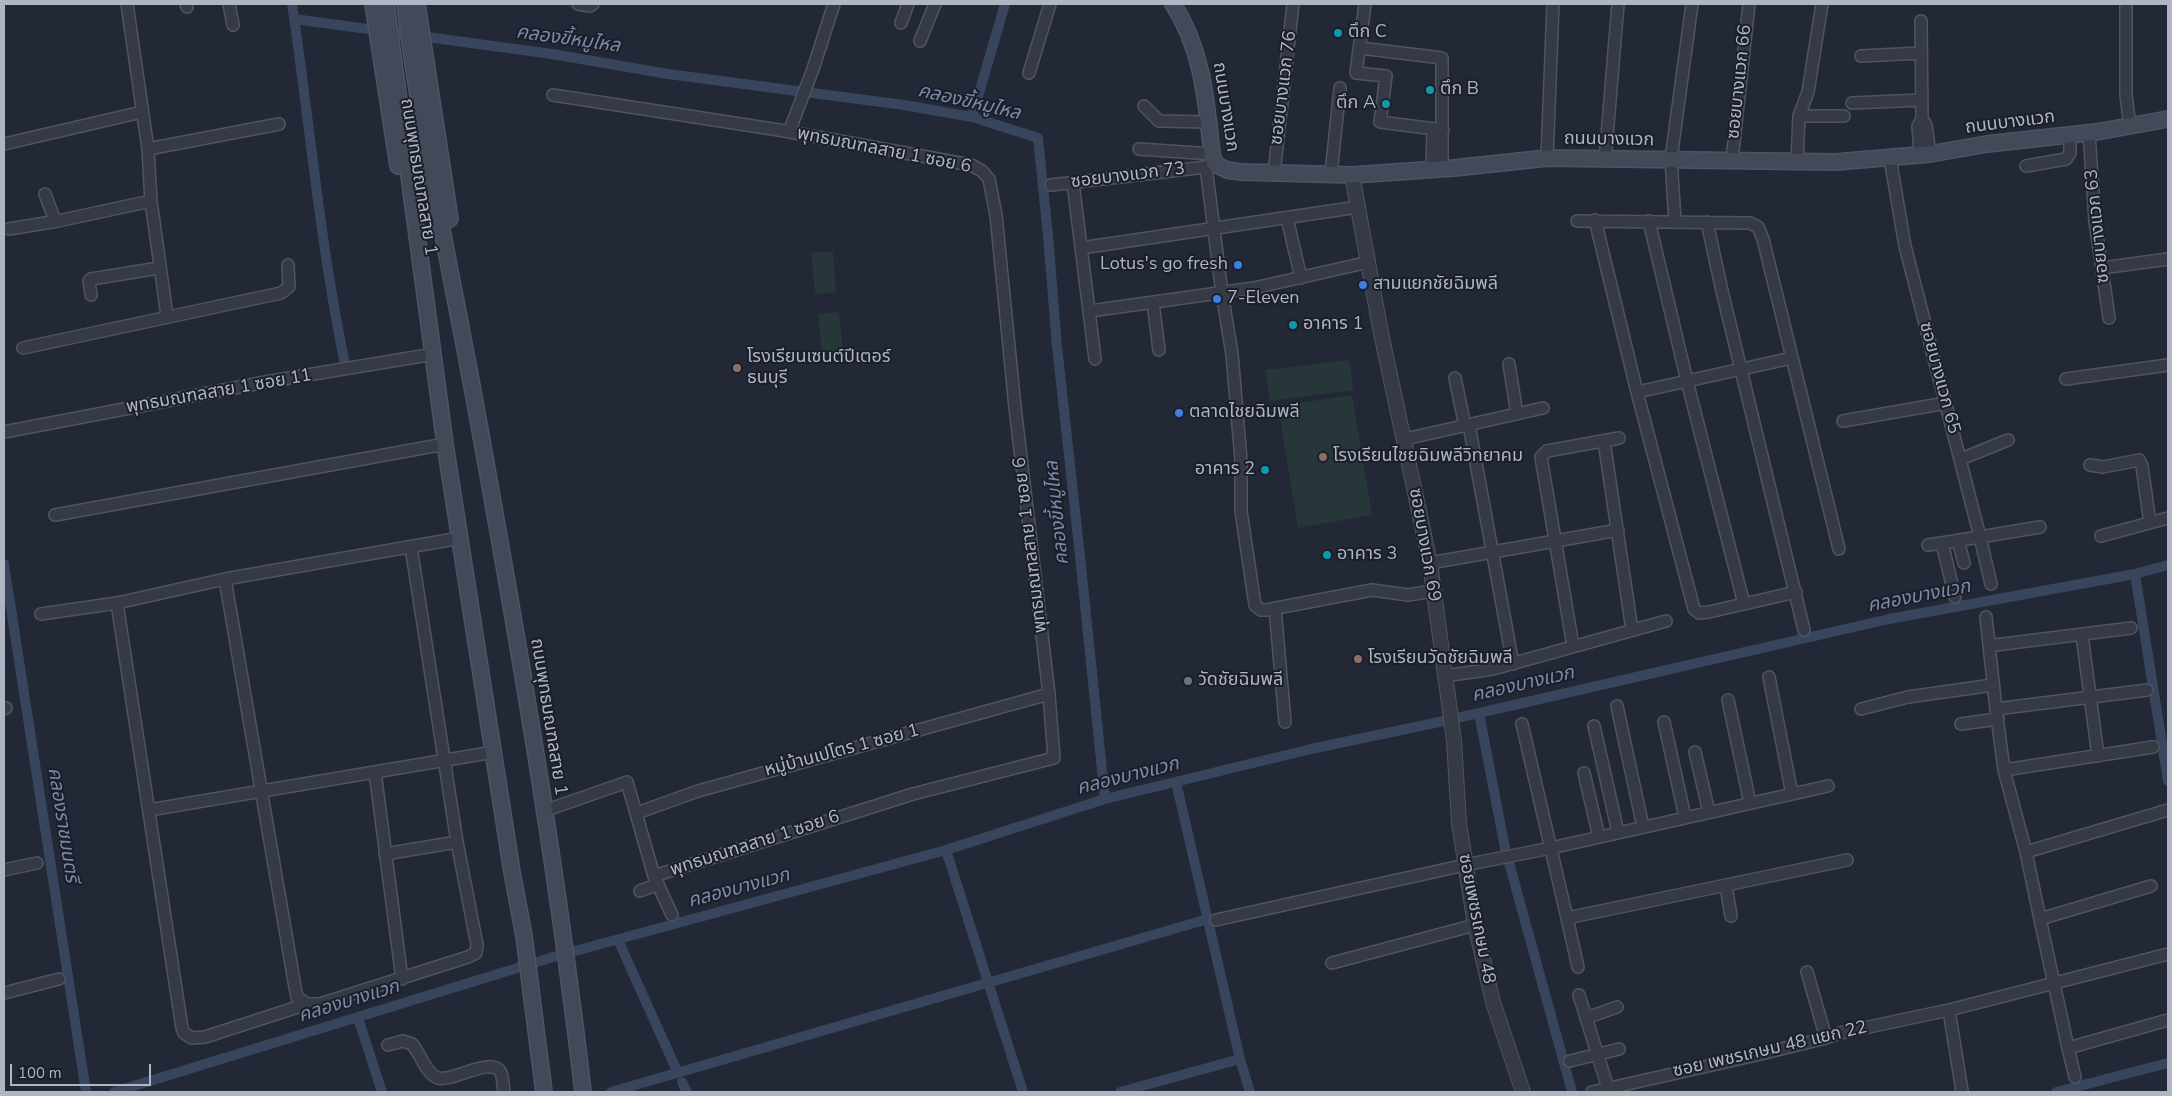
<!DOCTYPE html>
<meta charset="utf-8">
<style>
body{margin:0}
#map{position:relative;width:2172px;height:1096px;overflow:hidden;background:#222835;font-family:"Nunito Sans",sans-serif}
canvas{display:block}
.frame{position:absolute;inset:0;border:5px solid #afb5c2;pointer-events:none}
.scale{position:absolute;left:10px;top:1064px;width:141px;height:22px;box-sizing:border-box;border:2px solid #afb5c2;border-top:0;padding-left:6px;font-size:15px;line-height:18px;white-space:nowrap;color:#afb5c2;-webkit-text-stroke:4px #1a1f2a;paint-order:stroke}
</style>
<div id="map">
<canvas width="2172" height="1096"></canvas>
<div class="frame"></div>
<div class="scale">100 m</div>
</div>
<script>
const context = document.querySelector('canvas').getContext('2d');
context.lineJoin = 'round';
function fill(path, color) {
  context.fillStyle = color;
  context.fill(path, 'evenodd');
}
function trace(path, color, width, dash) {
  context.strokeStyle = color;
  context.lineWidth = width;
  context.lineCap = dash ? 'butt' : 'round';
  context.setLineDash(dash || []);
  context.stroke(path);
}
function label(font, color, halo, rows, align = 'center') {
  context.font = font + ' "Nunito Sans","Noto Sans Thai",sans-serif';
  context.lineWidth = 4;
  context.setLineDash([]);
  context.textBaseline = 'middle';
  context.strokeStyle = halo;
  context.fillStyle = color;
  for (const [text, x, y, turn = 0] of rows) {
    context.save();
    context.translate(x, y);
    context.rotate((+turn || 0) * Math.PI / 180);
    context.textAlign = isNaN(turn) ? turn : align;
    if (halo) context.strokeText(text, 0, 0);
    context.fillText(text, 0, 0);
    context.restore();
  }
}
fill(new Path2D(`
 M 833,251 L 836,292 L 815,294 L 811,253 Z
 M 839,312 L 843,352 L 822,355 L 818,314 Z
 M 1349,360 L 1354,390 L 1270,401 L 1265,370 Z
 M 1352,395 L 1372,515 L 1298,528 L 1278,406 Z`), '#263639');
trace(new Path2D(`
 M 292,4 C 310,124 320,245 345,364
 M 294,19 L 552,54 L 668,74 L 904,105 L 972,117 L 1038,138 L 1048,236 L 1057,346 L 1080,556 L 1105,799
 M 972,117 L 1005,4
 M 4,564 L 86,1092
 M 2135,574 L 2168,781
 M 1479,713 L 1505,848 L 1572,1092
 M 1176,782 L 1240,1059 L 1250,1092
 M 946,850 L 1023,1092
 M 618,940 L 678,1073
 M 358,1018 L 382,1092
 M 682,1082 L 687,1092
 M 114,1092 L 553,957 L 946,850 L 1105,799 L 1311,749 L 1444,721 L 1889,619 L 2135,574 L 2168,565
 M 611,1092 L 1208,919
 M 1120,1092 L 1240,1059
 M 2056,1092 L 2168,1063`), '#38455d', 10);
const minor = new Path2D(`
 M 127,4 L 148,149 L 151,201 L 167,316
 M 186,4 L 187,7
 M 229,4 L 233,25
 M 578,4 L 590,6 L 593,4
 M 1365,4 L 1356,73 L 1386,76 L 1380,122 L 1443,130
 M 2126,4 L 2126,95 L 2130,127
 M 901,23 L 908,4
 M 920,41 L 935,4
 M 1360,48 L 1442,58 L 1442,169
 M 1861,56 L 1921,53
 M 1029,73 L 1050,4
 M 553,95 L 779,130 L 971,165 L 982,171 L 989,179 L 996,215 L 1015,407 L 1049,694 L 1054,758 L 913,794 L 654,876
 M 1852,103 L 1922,100
 M 1144,106 L 1159,121 L 1208,122
 M 1799,116 L 1844,116
 M 1922,119 L 1926,125 L 1930,154
 M 789,132 L 813,69 L 834,4
 M 2089,133 L 2095,221 L 2109,318
 M 4,144 L 142,112
 M 148,149 L 279,124
 M 1139,149 L 1212,154
 M 1920,155 L 1918,126 L 1922,119 L 1921,21
 M 1547,158 L 1553,4
 M 1890,158 L 1905,246 L 1980,537 L 2040,527
 M 1605,160 L 1618,4
 M 1732,160 L 1749,4
 M 1214,161 L 1206,167 L 1222,293 L 1232,354 L 1241,460 L 1241,511 L 1255,605 L 1261,610 L 1266,610 L 1372,590 L 1408,595 L 1433,591
 M 1797,162 L 1799,116 L 1808,92 L 1822,4
 M 2026,166 L 2066,159 L 2070,153 L 2070,135
 M 1432,169 L 1433,130
 M 1274,173 L 1293,4
 M 1331,174 L 1340,88
 M 1073,183 L 1095,359
 M 1051,185 L 1206,167
 M 45,194 L 54,218 L 58,221 L 151,201
 M 1287,218 L 1301,278
 M 1595,220 L 1637,392 L 1694,609 L 1699,613 L 1709,612 L 1796,592
 M 1577,221 L 1750,223 L 1758,227 L 1763,239 L 1839,549
 M 1649,221 L 1687,381 L 1744,604
 M 1675,221 L 1671,159 L 1692,4
 M 1707,222 L 1722,291 L 1804,630
 M 9,229 L 58,221
 M 1081,248 L 1358,207
 M 2102,268 L 2168,259
 M 91,295 L 89,281 L 91,279 L 159,268
 M 1153,303 L 1159,350
 M 1090,311 L 1254,288 L 1369,262
 M 23,348 L 281,293 L 289,287 L 288,265
 M 1509,364 L 1517,414
 M 1455,378 L 1465,426
 M 2066,379 L 2168,365
 M 1637,392 L 1792,358
 M 1843,421 L 1946,403
 M 1469,425 L 1513,664
 M 4,432 L 271,381 L 434,354
 M 1405,439 L 1543,408
 M 1604,441 L 1632,630
 M 1961,459 L 2008,440
 M 2090,465 L 2103,467 L 2139,460 L 2142,466 L 2150,523
 M 55,515 L 445,444
 M 2101,536 L 2168,518
 M 1958,540 L 1964,563
 M 1942,543 L 1955,597
 M 1928,545 L 1980,537 L 1991,584
 M 1430,563 L 1618,530
 M 225,579 L 295,987 L 297,997 L 307,1004
 M 117,603 L 182,1028 L 184,1033 L 192,1038 L 205,1037 L 307,1004 L 320,1004 L 468,957 L 476,953 L 477,945 L 457,842 L 411,547
 M 1275,608 L 1285,722
 M 41,614 L 117,603 L 225,579 L 460,538
 M 1986,617 L 1996,709
 M 2082,635 L 2098,756
 M 1995,645 L 2131,628
 M 1573,646 L 1541,457 L 1547,451 L 1619,438
 M 1444,676 L 1493,669 L 1666,621
 M 1769,677 L 1792,794
 M 1728,700 L 1750,803
 M 1617,706 L 1643,827
 M 4,709 L 6,708
 M 1861,709 L 1908,697 L 1993,685
 M 1664,722 L 1685,817
 M 1522,724 L 1567,918 L 1847,860
 M 1961,724 L 1998,719
 M 1594,726 L 1618,832
 M 1695,752 L 1709,812
 M 2004,770 L 1996,709 L 2147,690
 M 375,772 L 402,979
 M 1584,773 L 1599,837
 M 149,810 L 494,752
 M 544,811 L 627,782 L 654,876 L 672,915
 M 637,813 L 698,791 L 1049,694
 M 2026,852 L 2004,770 L 2153,747
 M 385,854 L 457,842
 M 4,870 L 37,863
 M 1726,886 L 1731,916
 M 2151,886 L 2040,919 L 2068,1048 L 2168,1020
 M 640,891 L 658,884
 M 1567,918 L 1578,967
 M 2040,919 L 2026,852 L 2168,810
 M 1216,920 L 1465,865 L 1551,848 L 1828,786
 M 1332,963 L 1475,925
 M 1807,972 L 1826,1038
 M 4,993 L 59,979
 M 1579,995 L 1608,1088
 M 1949,1010 L 1962,1091
 M 1586,1018 L 1617,1007
 M 388,1045 L 403,1041 L 412,1044 C 420,1053 426,1074 438,1078 C 453,1082 493,1055 501,1073 C 503,1078 503,1086 504,1092
 M 2068,1048 L 2075,1077
 M 1570,1061 L 1619,1049
 M 1592,1092 L 1761,1054 L 1826,1038 L 1840,1033 L 1949,1010 L 2168,954`);
const tertiary = new Path2D(`
 M 1352,175 L 1381,333 L 1430,563 L 1454,741 L 1459,823 L 1475,925 L 1493,1002 L 1523,1092`);
const secondary = new Path2D(`
 M 373,4 L 398,166
 M 386,4 L 445,444 L 512,872 L 524,936 L 544,1092
 M 405,4 C 421,136 450,266 474,397 C 516,628 556,859 583,1092
 M 417,4 L 450,219
 M 1173,4 C 1203,51 1206,100 1212,154 L 1215,164 L 1227,170 L 1241,172 L 1352,175 L 1454,168 L 1547,158 L 1836,162 L 1930,154 L 1987,144 L 2096,132 L 2168,119`);
trace(minor, '#4f5560', 14);
trace(tertiary, '#4f5560', 16);
trace(secondary, '#4f5560', 18);
trace(minor, '#353a45', 11);
trace(tertiary, '#353a45', 14);
trace(secondary, '#434958', 15);
for (const [x, y, r, color] of [
 [1338,33,5,"#0f9aa8"],
 [1430,90,5,"#0f9aa8"],
 [1386,104,5,"#0f9aa8"],
 [1238,265,5,"#3f7fe0"],
 [1363,285,5,"#3f7fe0"],
 [1217,299,5,"#3f7fe0"],
 [1293,325,5,"#0f9aa8"],
 [737,368,5,"#8d6e63"],
 [1179,413,5,"#3f7fe0"],
 [1323,457,5,"#8d6e63"],
 [1265,470,5,"#0f9aa8"],
 [1327,555,5,"#0f9aa8"],
 [1358,659,5,"#8d6e63"],
 [1188,681,5,"#6b7280"]
]) {
  const dot = new Path2D();
  dot.arc(x, y, r, 0, 2 * Math.PI);
  context.fillStyle = color;
  context.fill(dot);
  trace(dot, '#1a1f2a', 2);
}
label('18px', '#afb5c2', '#1a1f2a', [
 ["ตึก C",1348,33],
 ["ตึก B",1440,90],
 ["ตึก A",1376,104,"right"],
 ["Lotus's go fresh",1228,265,"right"],
 ["สามแยกชัยฉิมพลี",1373,285],
 ["7-Eleven",1227,299],
 ["อาคาร 1",1303,325],
 ["โรงเรียนเซนต์ปีเตอร์",747,358],
 ["ธนบุรี",747,379],
 ["ตลาดไชยฉิมพลี",1189,413],
 ["โรงเรียนไชยฉิมพลีวิทยาคม",1333,457],
 ["อาคาร 2",1255,470,"right"],
 ["อาคาร 3",1337,555],
 ["โรงเรียนวัดชัยฉิมพลี",1368,659],
 ["วัดชัยฉิมพลี",1198,681]
], 'left');
label('18px', '#afb5c2', '#1a1f2a', [
 ["ซอยบางแวก 66",1740,82,-84],
 ["ซอยบางแวก 76",1284,88,-83],
 ["ถนนบางแวก",1225,107,81],
 ["ถนนบางแวก",2010,123,-7],
 ["ถนนบางแวก",1609,140,1],
 ["พุทธมณฑลสาย 1 ซอย 6",884,151,11],
 ["ซอยบางแวก 73",1128,176,-7],
 ["ถนนพุทธมณฑลสาย 1",418,177,81],
 ["ซอยบางแวก 63",2098,226,-96],
 ["ซอยบางแวก 65",1939,378,75],
 ["พุทธมณฑลสาย 1 ซอย 11",219,392,-10],
 ["พุทธมณฑลสาย 1 ซอย 6",1031,545,-97],
 ["ซอยบางแวก 69",1424,545,80],
 ["ถนนพุทธมณฑลสาย 1",548,717,81],
 ["หมู่บ้านเปโตร 1 ซอย 1",842,751,-15],
 ["พุทธมณฑลสาย 1 ซอย 6",755,844,-18],
 ["ซอยเพชรเกษม 48",1476,919,79],
 ["ซอย เพชรเกษม 48 แยก 22",1770,1050,-13]
]);
label('italic 19px', '#7a8aa8', '#1a1f2a', [
 ["คลองขี้หมูไหล",568,40,8],
 ["คลองขี้หมูไหล",969,103,13],
 ["คลองขี้หมูไหล",1058,513,-96],
 ["คลองบางแวก",1919,597,-11],
 ["คลองบางแวก",1523,685,-13],
 ["คลองบางแวก",1128,777,-14],
 ["คลองราชมนตรี",62,825,81],
 ["คลองบางแวก",739,889,-15],
 ["คลองบางแวก",349,1002,-17]
]);
</script>
